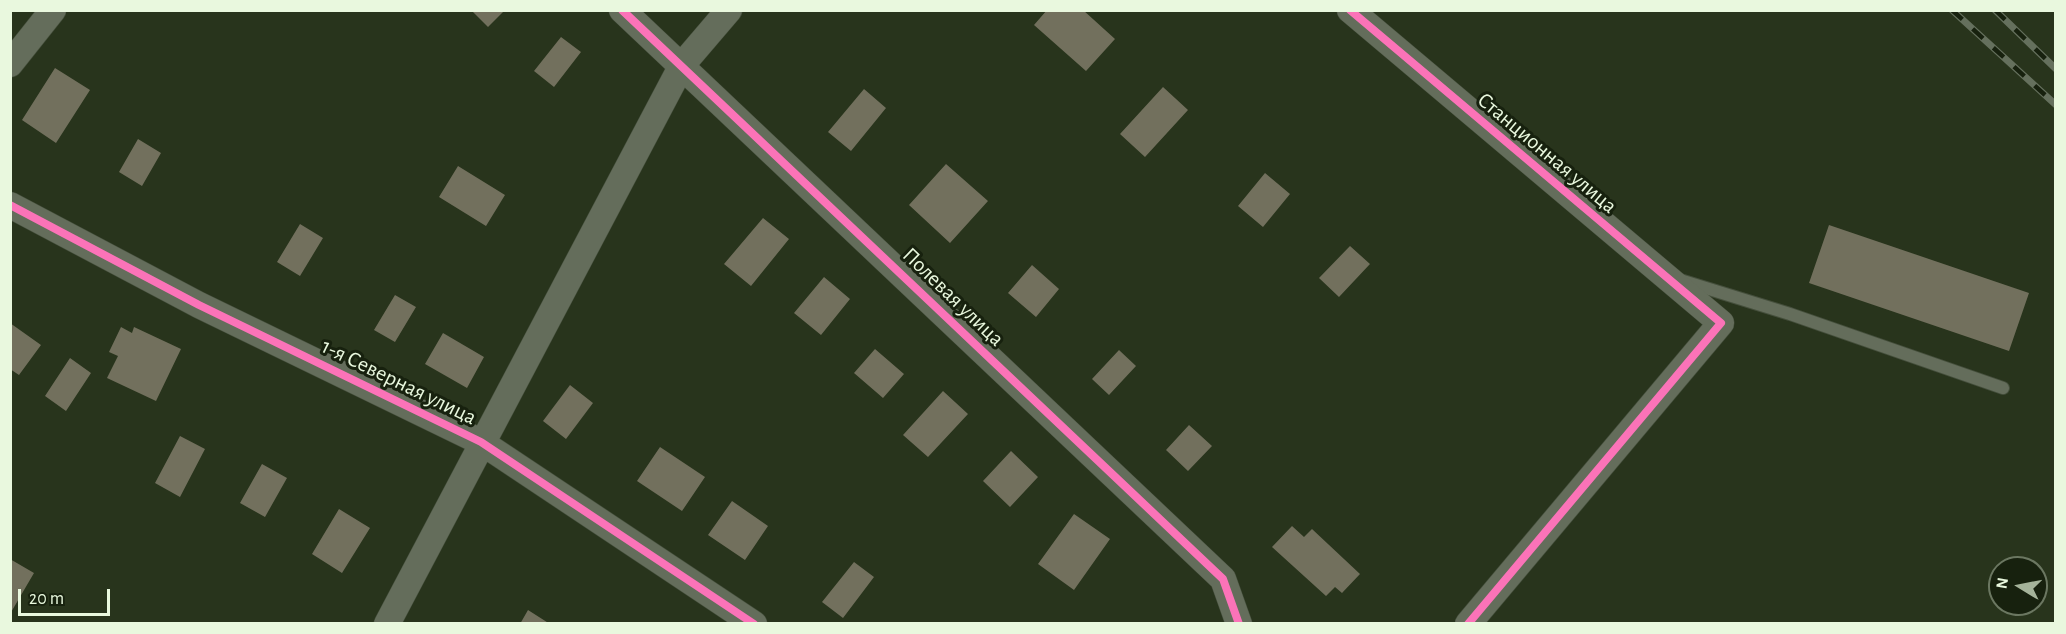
<!DOCTYPE html>
<meta charset="utf-8">
<style>
body{margin:0}
#map{position:relative;width:2066px;height:634px;overflow:hidden;background:#28341c;font-family:"Alegreya Sans",sans-serif}
canvas{display:block}
.frame{position:absolute;inset:0;border:12px solid #e9f8de;pointer-events:none}
.north{position:absolute;left:1988px;top:556px;width:60px;height:60px;box-sizing:border-box;background:#17210e;border:2px solid #6b7761;border-radius:50%;rotate:280deg;font-size:16px;font-weight:700;line-height:24px;text-align:center;color:#e9f8de}
.north::after{content:'';display:block;margin:auto;width:21px;height:27px;background:#a5b39a;clip-path:polygon(50% 0,100% 100%,50% 72%,0 100%)}
.scale{position:absolute;left:18px;top:589px;width:92px;height:27px;box-sizing:border-box;border:3px solid #e9f8de;border-top:0;padding-left:8px;font-size:18px;line-height:21px;white-space:nowrap;color:#e9f8de;-webkit-text-stroke:4px #17210e;paint-order:stroke}
</style>
<div id="map">
<canvas width="2066" height="634"></canvas>
<div class="frame"></div>
<div class="north">N</div>
<div class="scale">20 m</div>
</div>
<script>
const context = document.querySelector('canvas').getContext('2d');
context.lineJoin = 'round';
function fill(path, color) {
  context.fillStyle = color;
  context.fill(path, 'evenodd');
}
function trace(path, color, width, dash) {
  context.strokeStyle = color;
  context.lineWidth = width;
  context.lineCap = dash ? 'butt' : 'round';
  context.setLineDash(dash || []);
  context.stroke(path);
}
function label(font, color, halo, rows, align = 'center') {
  context.font = font + ' "Alegreya Sans",sans-serif';
  context.lineWidth = 6;
  context.setLineDash([]);
  context.textBaseline = 'middle';
  context.strokeStyle = halo;
  context.fillStyle = color;
  for (const [text, x, y, turn = 0] of rows) {
    context.save();
    context.translate(x, y);
    context.rotate((+turn || 0) * Math.PI / 180);
    context.textAlign = isNaN(turn) ? turn : align;
    if (halo) context.strokeText(text, 0, 0);
    context.fillText(text, 0, 0);
    context.restore();
  }
}
fill(new Path2D(`
 M 471,10 L 505,10 L 488,27 Z
 M 1047,10 L 1083,10 L 1115,39 L 1086,71 L 1034,25 Z
 M 561,37 L 581,52 L 554,87 L 534,71 Z
 M 55,68 L 90,90 L 56,143 L 22,120 Z
 M 1163,87 L 1188,110 L 1145,157 L 1120,134 Z
 M 864,89 L 886,108 L 851,151 L 828,132 Z
 M 138,139 L 161,153 L 142,186 L 119,172 Z
 M 946,164 L 988,201 L 950,243 L 909,205 Z
 M 458,166 L 505,195 L 486,226 L 439,197 Z
 M 1265,173 L 1290,194 L 1263,227 L 1238,206 Z
 M 763,218 L 789,239 L 751,286 L 724,264 Z
 M 300,224 L 323,238 L 300,276 L 277,262 Z
 M 1829,225 L 2029,293 L 2009,351 L 1809,283 Z
 M 1350,246 L 1370,264 L 1339,297 L 1319,278 Z
 M 1032,265 L 1059,289 L 1036,317 L 1008,293 Z
 M 824,277 L 850,299 L 821,335 L 794,313 Z
 M 395,295 L 416,307 L 395,342 L 374,330 Z
 M 10,323 L 41,345 L 19,375 L 10,369 Z
 M 121,327 L 132,333 L 134,327 L 181,349 L 156,401 L 107,378 L 118,356 L 109,352 Z
 M 443,333 L 484,357 L 467,388 L 425,364 Z
 M 875,349 L 904,374 L 883,398 L 854,373 Z
 M 1119,350 L 1136,366 L 1109,395 L 1092,379 Z
 M 70,358 L 91,373 L 66,411 L 45,396 Z
 M 570,385 L 593,403 L 566,439 L 543,421 Z
 M 943,391 L 968,414 L 928,457 L 903,435 Z
 M 1189,425 L 1212,446 L 1188,471 L 1166,450 Z
 M 180,436 L 205,449 L 180,497 L 155,483 Z
 M 660,447 L 705,477 L 682,511 L 637,481 Z
 M 1011,451 L 1038,477 L 1010,507 L 983,481 Z
 M 262,464 L 287,478 L 265,517 L 240,503 Z
 M 732,501 L 768,526 L 745,560 L 708,535 Z
 M 339,509 L 370,528 L 342,573 L 312,554 Z
 M 1074,514 L 1110,539 L 1074,590 L 1038,564 Z
 M 1292,526 L 1304,537 L 1312,529 L 1360,574 L 1342,593 L 1335,587 L 1326,596 L 1272,547 Z
 M 10,559 L 34,573 L 10,614 Z
 M 854,562 L 874,577 L 843,618 L 822,602 Z
 M 528,610 L 550,624 L 520,624 Z`), '#72705d');
const service = new Path2D(`
 M 1680,280 L 1790,314 L 2003,388`);
const minor = new Path2D(`
 M 622,10 L 1223,579 L 1239,624
 M 1350,10 L 1721,323 L 1468,624
 M 10,64 L 53,10
 M 10,205 L 199,305 L 481,442 L 754,624
 M 387,624 L 682,65 L 729,10`);
trace(service, '#454f3c', 14);
trace(minor, '#454f3c', 27);
trace(service, '#646d5b', 12);
trace(minor, '#646d5b', 26);
const rail = new Path2D(`
 M 1952,10 L 2056,105
 M 1995,10 L 2056,69`);
trace(rail, '#65705d', 7);
trace(rail, '#17210e', 4.5, [14]);
trace(new Path2D(`
 M 622,10 L 1223,579 L 1239,624
 M 1350,10 L 1721,323 L 1468,624
 M 10,205 L 199,305 L 481,442 L 754,624`), '#fb73b8', 8);
label('22px', '#e9f8de', '#17210e', [
 ["Станционная улица",1547,153,40],
 ["Полевая улица",953,297,44],
 ["1-я Северная улица",399,382,26]
]);
</script>
